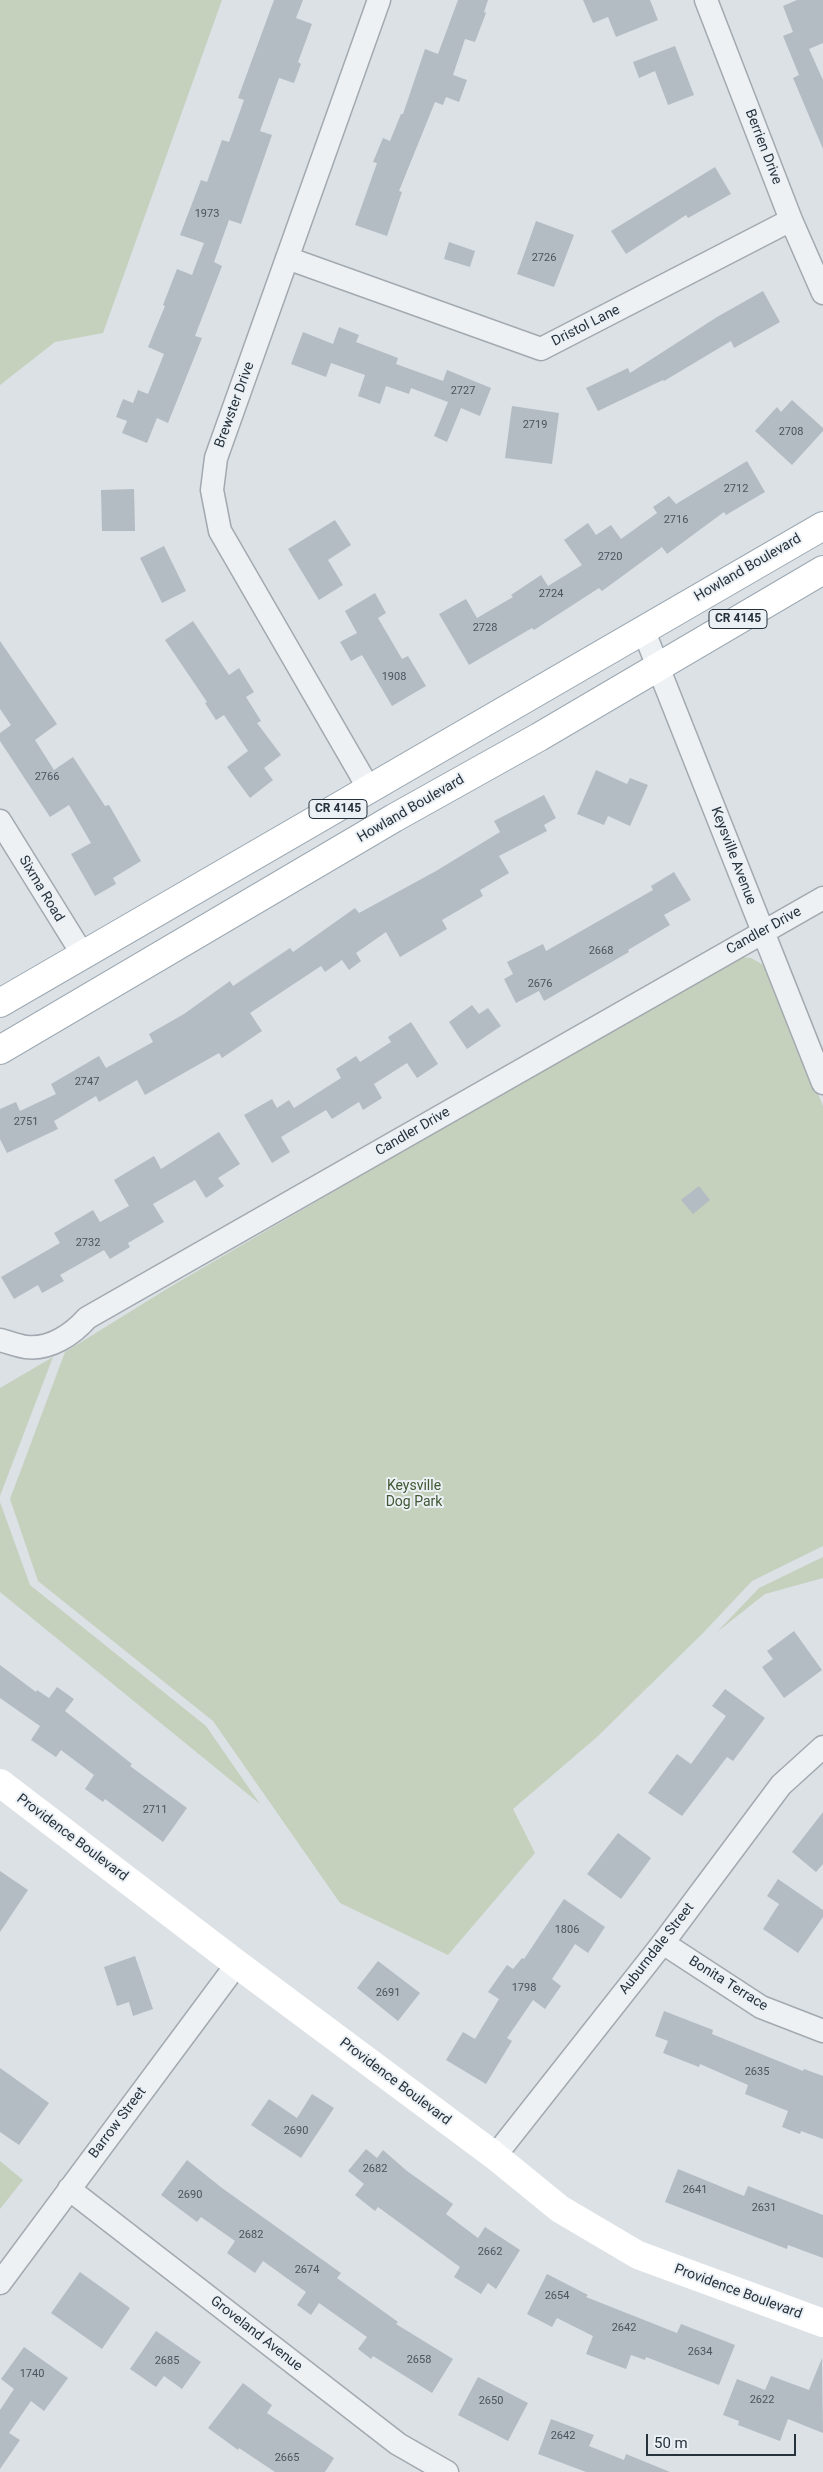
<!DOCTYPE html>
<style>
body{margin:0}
#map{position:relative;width:823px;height:2472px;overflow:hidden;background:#dce1e6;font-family:Roboto,sans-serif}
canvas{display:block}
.scale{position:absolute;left:646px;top:2434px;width:150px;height:22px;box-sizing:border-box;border:2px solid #26323c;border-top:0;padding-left:6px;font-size:15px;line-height:18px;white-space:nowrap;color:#26323c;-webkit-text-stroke:4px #ebf0f4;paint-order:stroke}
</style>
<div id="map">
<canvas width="823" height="2472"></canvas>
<div class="scale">50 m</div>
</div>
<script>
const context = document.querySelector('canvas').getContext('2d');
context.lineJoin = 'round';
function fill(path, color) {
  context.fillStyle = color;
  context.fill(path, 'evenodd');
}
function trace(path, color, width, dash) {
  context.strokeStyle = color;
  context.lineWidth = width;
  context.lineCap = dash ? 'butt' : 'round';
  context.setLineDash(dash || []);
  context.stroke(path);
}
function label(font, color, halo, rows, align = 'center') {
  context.font = font + ' Roboto,sans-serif';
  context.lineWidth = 4;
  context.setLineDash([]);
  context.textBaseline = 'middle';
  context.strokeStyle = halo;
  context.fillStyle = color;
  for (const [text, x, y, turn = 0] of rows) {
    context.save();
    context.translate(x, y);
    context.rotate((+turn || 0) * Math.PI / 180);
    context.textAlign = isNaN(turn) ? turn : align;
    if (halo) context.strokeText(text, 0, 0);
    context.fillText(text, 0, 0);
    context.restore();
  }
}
fill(new Path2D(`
 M 0,0 L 222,0 L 103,333 L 55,342 L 0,385 Z
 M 740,957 L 751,958 L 767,967 L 823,1106 L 823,1546 L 752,1581 L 703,1633 L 597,1737 L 513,1809 L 535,1853 L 448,1955 L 340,1903 L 213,1721 L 38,1581 L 10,1499 L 65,1352 L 170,1287 L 679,990 Z
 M 53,1357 L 0,1496 L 0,1502 L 30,1585 L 206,1726 L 260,1804 L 0,1592 L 0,1388 Z
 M 823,1557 L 823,1578 L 765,1594 L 717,1632 L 759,1588 Z
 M 0,2161 L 23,2180 L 0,2209 Z`), '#c5d0bd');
fill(new Path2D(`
 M 274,0 L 303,0 L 296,18 L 312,24 L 298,62 L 301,64 L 294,83 L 279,78 L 260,131 L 272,135 L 250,198 L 241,224 L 229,220 L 214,262 L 222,266 L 195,336 L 202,338 L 168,423 L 157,418 L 147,443 L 122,433 L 127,421 L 116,417 L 123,399 L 133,403 L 138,390 L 148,394 L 164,354 L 148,347 L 165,306 L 163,305 L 177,269 L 192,275 L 204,243 L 180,235 L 201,180 L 207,182 L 222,140 L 229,142 L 244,100 L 238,98 Z
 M 458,0 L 488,0 L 484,12 L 486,13 L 475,42 L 465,39 L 453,75 L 467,80 L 459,102 L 446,97 L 443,105 L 435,102 L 399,191 L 402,192 L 387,236 L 355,225 L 377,163 L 373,162 L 383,138 L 390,141 L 401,114 L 403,114 L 425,49 L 438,54 Z
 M 583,0 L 650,0 L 658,20 L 616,37 L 608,17 L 593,23 Z
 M 797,0 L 823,0 L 823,43 L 809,49 L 823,80 L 823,149 L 793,78 L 799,75 L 783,36 L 793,32 L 783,6 Z
 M 675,46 L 694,95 L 668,105 L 655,71 L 639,78 L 633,62 Z
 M 715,167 L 731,194 L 688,218 L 686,215 L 626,254 L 611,231 Z
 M 536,221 L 574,235 L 554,287 L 517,274 Z
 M 449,242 L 475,251 L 470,267 L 444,259 Z
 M 763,291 L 780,322 L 734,348 L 731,341 L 664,381 L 663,380 L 598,411 L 586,388 L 628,368 L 630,373 L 717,317 Z
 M 339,327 L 359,335 L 356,342 L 398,358 L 396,364 L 443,381 L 447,370 L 491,388 L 480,416 L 461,408 L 447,442 L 434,436 L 448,402 L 411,388 L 409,394 L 386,386 L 380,404 L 358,396 L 365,375 L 331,363 L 326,377 L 291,364 L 303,332 L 333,344 Z
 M 792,400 L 823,428 L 823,431 L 792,465 L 755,431 L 777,407 L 781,412 Z
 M 512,406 L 559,413 L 552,464 L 505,458 Z
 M 747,461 L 765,492 L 726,515 L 724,512 L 667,554 L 662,547 L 602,591 L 599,588 L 534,630 L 532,628 L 469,665 L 439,614 L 466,599 L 477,618 L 513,597 L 511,595 L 541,575 L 548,586 L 582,565 L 564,540 L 588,523 L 596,535 L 611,525 L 621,539 L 657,513 L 653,507 L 669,496 L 676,504 Z
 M 134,489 L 135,531 L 102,531 L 101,490 Z
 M 335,520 L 351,545 L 328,560 L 343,585 L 319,600 L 288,549 Z
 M 164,546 L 186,591 L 162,603 L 140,558 Z
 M 375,593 L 386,613 L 378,618 L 402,659 L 408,656 L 426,686 L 392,706 L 362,655 L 351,661 L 340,642 L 357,633 L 345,611 Z
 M 193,621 L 229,675 L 239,668 L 254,692 L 246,697 L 261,721 L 257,723 L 281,755 L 264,768 L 273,780 L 250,798 L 227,767 L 248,751 L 224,715 L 216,720 L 205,703 L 207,702 L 165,640 Z
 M 0,641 L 57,724 L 35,740 L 54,770 L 73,757 L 105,806 L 109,805 L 141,861 L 113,878 L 116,884 L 95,896 L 71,854 L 91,843 L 69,805 L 50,817 L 0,741 L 0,733 L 11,725 L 0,709 Z
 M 596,770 L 627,784 L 630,778 L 648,785 L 630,826 L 608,816 L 604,825 L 577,814 Z
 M 544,795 L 556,818 L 544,825 L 547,831 L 499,856 L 509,873 L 480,890 L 483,896 L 442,920 L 447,929 L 400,957 L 386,932 L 356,953 L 361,961 L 349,970 L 342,960 L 325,972 L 321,966 L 250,1013 L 262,1031 L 222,1058 L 219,1053 L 145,1095 L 137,1080 L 99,1102 L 96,1096 L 54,1121 L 58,1129 L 7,1153 L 0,1139 L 0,1109 L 16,1102 L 20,1111 L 56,1094 L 51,1084 L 99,1056 L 106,1068 L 153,1042 L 149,1034 L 184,1014 L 230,981 L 233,986 L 290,948 L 293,952 L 355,908 L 359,913 L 436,871 L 500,832 L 494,821 Z
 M 674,872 L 691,900 L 664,915 L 670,925 L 628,950 L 629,952 L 544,1001 L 539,991 L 516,1003 L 504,979 L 513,974 L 507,962 L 543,944 L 546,951 L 653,890 L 651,886 Z
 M 472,1005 L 479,1014 L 488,1008 L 501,1026 L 467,1049 L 449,1022 Z
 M 411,1022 L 438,1064 L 417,1078 L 407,1063 L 374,1084 L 382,1098 L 363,1110 L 359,1102 L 332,1119 L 326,1110 L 281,1137 L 290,1152 L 272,1163 L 244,1115 L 272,1099 L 277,1108 L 289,1100 L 294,1108 L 341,1078 L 336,1069 L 356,1056 L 360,1062 L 391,1042 L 388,1037 Z
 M 219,1132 L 240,1164 L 218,1178 L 224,1186 L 206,1198 L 195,1180 L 153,1204 L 164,1222 L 128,1243 L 130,1247 L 110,1259 L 104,1250 L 60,1275 L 64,1281 L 42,1293 L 38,1285 L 14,1299 L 1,1277 L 60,1243 L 54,1233 L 93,1210 L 100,1222 L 129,1206 L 114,1180 L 154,1156 L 161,1169 Z
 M 699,1186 L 710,1200 L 693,1214 L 681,1200 Z
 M 794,1631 L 822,1670 L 784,1698 L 762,1667 L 773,1659 L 767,1651 Z
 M 0,1665 L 36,1692 L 37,1690 L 49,1698 L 57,1687 L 74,1699 L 65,1711 L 132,1764 L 130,1766 L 187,1808 L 163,1842 L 105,1799 L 103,1802 L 85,1789 L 94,1775 L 61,1750 L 56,1757 L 31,1740 L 40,1726 L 0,1698 Z
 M 725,1689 L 765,1718 L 733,1761 L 727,1757 L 682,1816 L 648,1793 L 677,1754 L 691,1764 L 726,1716 L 712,1706 Z
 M 823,1812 L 823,1864 L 816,1872 L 792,1852 Z
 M 618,1833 L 651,1858 L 621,1899 L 587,1874 Z
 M 0,1871 L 28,1890 L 0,1932 Z
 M 778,1879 L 823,1910 L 823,1917 L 798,1953 L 763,1929 L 779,1904 L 767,1896 Z
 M 564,1899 L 605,1927 L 588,1953 L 575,1944 L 552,1979 L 561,1986 L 545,2009 L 533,2000 L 507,2038 L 512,2041 L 486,2084 L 446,2060 L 463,2032 L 475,2039 L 499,1999 L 488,1992 L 507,1965 L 513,1969 L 522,1958 L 524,1959 Z
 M 135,1956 L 153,2009 L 133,2016 L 129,2002 L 117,2006 L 104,1967 Z
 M 378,1961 L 420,1993 L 398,2021 L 357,1988 Z
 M 664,2011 L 713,2030 L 712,2034 L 803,2071 L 804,2069 L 823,2076 L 823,2139 L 801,2131 L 800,2134 L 782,2127 L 788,2111 L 745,2094 L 748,2085 L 700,2064 L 699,2067 L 663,2053 L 668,2041 L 655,2036 Z
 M 0,2068 L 49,2103 L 19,2145 L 0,2132 Z
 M 312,2094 L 334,2108 L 301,2158 L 251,2125 L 269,2099 L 297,2118 Z
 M 366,2149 L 377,2158 L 383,2150 L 407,2171 L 453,2204 L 446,2214 L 478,2238 L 485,2227 L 520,2250 L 496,2289 L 488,2283 L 481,2294 L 454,2277 L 460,2267 L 378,2207 L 375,2211 L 355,2195 L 364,2184 L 348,2171 Z
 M 187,2160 L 222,2188 L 341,2273 L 337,2278 L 398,2322 L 396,2324 L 453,2359 L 432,2393 L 373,2356 L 371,2359 L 358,2349 L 367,2337 L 319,2303 L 311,2315 L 297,2305 L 306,2292 L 263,2261 L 255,2273 L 227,2253 L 235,2241 L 201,2217 L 197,2222 L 161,2195 Z
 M 678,2169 L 744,2196 L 748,2186 L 823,2215 L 823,2258 L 788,2245 L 787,2249 L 665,2202 Z
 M 80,2272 L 130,2308 L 102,2349 L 51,2313 Z
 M 547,2274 L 588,2295 L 586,2297 L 677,2333 L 681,2324 L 735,2345 L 719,2385 L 646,2357 L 645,2360 L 631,2355 L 626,2369 L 586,2354 L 593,2336 L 557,2318 L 552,2327 L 527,2314 Z
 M 156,2331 L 201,2362 L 182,2389 L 164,2376 L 156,2387 L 130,2369 Z
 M 24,2347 L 68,2378 L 44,2411 L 31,2401 L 9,2433 L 20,2440 L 0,2469 L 0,2410 L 14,2389 L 1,2379 Z
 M 822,2358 L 823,2433 L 788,2419 L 780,2441 L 738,2425 L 739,2421 L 723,2415 L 737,2379 L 765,2390 L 771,2376 L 809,2390 Z
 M 478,2377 L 528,2403 L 508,2441 L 458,2415 Z
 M 243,2383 L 272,2405 L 267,2413 L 334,2458 L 325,2472 L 275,2472 L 239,2448 L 238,2450 L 208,2428 Z
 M 551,2419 L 594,2435 L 589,2446 L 624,2460 L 626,2454 L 670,2472 L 586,2472 L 538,2454 Z`), '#b3bcc3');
const street = new Path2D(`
 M 706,0 L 791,220 L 823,293
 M 287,258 L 541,349 L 791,220
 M 643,629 L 823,1083
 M 368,791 L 361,775 L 220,531 L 212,490 L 216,458 L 379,0
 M 0,821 L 83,955
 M 0,1340 C 8,1342 18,1346 26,1347 C 50,1350 73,1334 87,1318 L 823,898
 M 663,1943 L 761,2007 L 823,2031
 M 495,2156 L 663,1943 L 781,1785 L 823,1747
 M 69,2189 L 398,2444 L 447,2472
 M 0,2283 L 237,1964`);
const primary = new Path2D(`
 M 0,1003 L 823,526
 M 0,1050 L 394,818 L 539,737 L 823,570`);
trace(street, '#a2a9b0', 25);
trace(primary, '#9ba8b2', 30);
trace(street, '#eef1f4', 22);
trace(new Path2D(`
 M 0,1783 L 237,1964 L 495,2156 L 560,2209 L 638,2255 L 823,2323`), '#fff', 28);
trace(primary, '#fff', 28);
label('11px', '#49545e', null, [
 ["1973",207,214],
 ["2726",544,258],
 ["2727",463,391],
 ["2719",535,425],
 ["2708",791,432],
 ["2712",736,489],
 ["2716",676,520],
 ["2720",610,557],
 ["2724",551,594],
 ["2728",485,628],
 ["1908",394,677],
 ["2766",47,777],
 ["2668",601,951],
 ["2676",540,984],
 ["2747",87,1082],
 ["2751",26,1122],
 ["2732",88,1243],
 ["2711",155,1810],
 ["1806",567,1930],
 ["1798",524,1988],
 ["2691",388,1993],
 ["2635",757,2072],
 ["2690",296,2131],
 ["2682",375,2169],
 ["2641",695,2190],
 ["2690",190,2195],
 ["2631",764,2208],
 ["2682",251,2235],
 ["2662",490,2252],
 ["2674",307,2270],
 ["2654",557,2296],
 ["2642",624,2328],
 ["2634",700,2352],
 ["2658",419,2360],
 ["2685",167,2361],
 ["1740",32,2374],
 ["2622",762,2400],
 ["2650",491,2401],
 ["2642",563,2436],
 ["2665",287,2458]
]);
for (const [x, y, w] of [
 [738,619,58],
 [338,809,58]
]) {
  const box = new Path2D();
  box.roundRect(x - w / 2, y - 9.5, w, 19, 4);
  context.fillStyle = '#ebf0f4';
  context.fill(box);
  trace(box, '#26323c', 1);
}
label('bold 12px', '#26323c', null, [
 ["CR 4145",738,619],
 ["CR 4145",338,809]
]);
label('14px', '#26323c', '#ebf0f4', [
 ["Berrien Drive",763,147,69],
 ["Dristol Lane",586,326,-27],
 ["Brewster Drive",235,405,-70],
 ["Howland Boulevard",748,568,-30],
 ["Howland Boulevard",411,809,-30],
 ["Keysville Avenue",733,856,69],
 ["Sixma Road",41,889,59],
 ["Candler Drive",764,931,-29],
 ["Candler Drive",413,1132,-30],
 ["Providence Boulevard",72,1838,37],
 ["Auburndale Street",657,1949,-52],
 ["Bonita Terrace",728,1984,32],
 ["Providence Boulevard",395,2082,37],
 ["Barrow Street",118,2123,-53],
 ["Providence Boulevard",738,2292,20],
 ["Groveland Avenue",256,2334,38]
]);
label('14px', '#405833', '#ebf0f4', [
 ["Keysville",414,1486],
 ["Dog Park",414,1502]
]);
</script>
